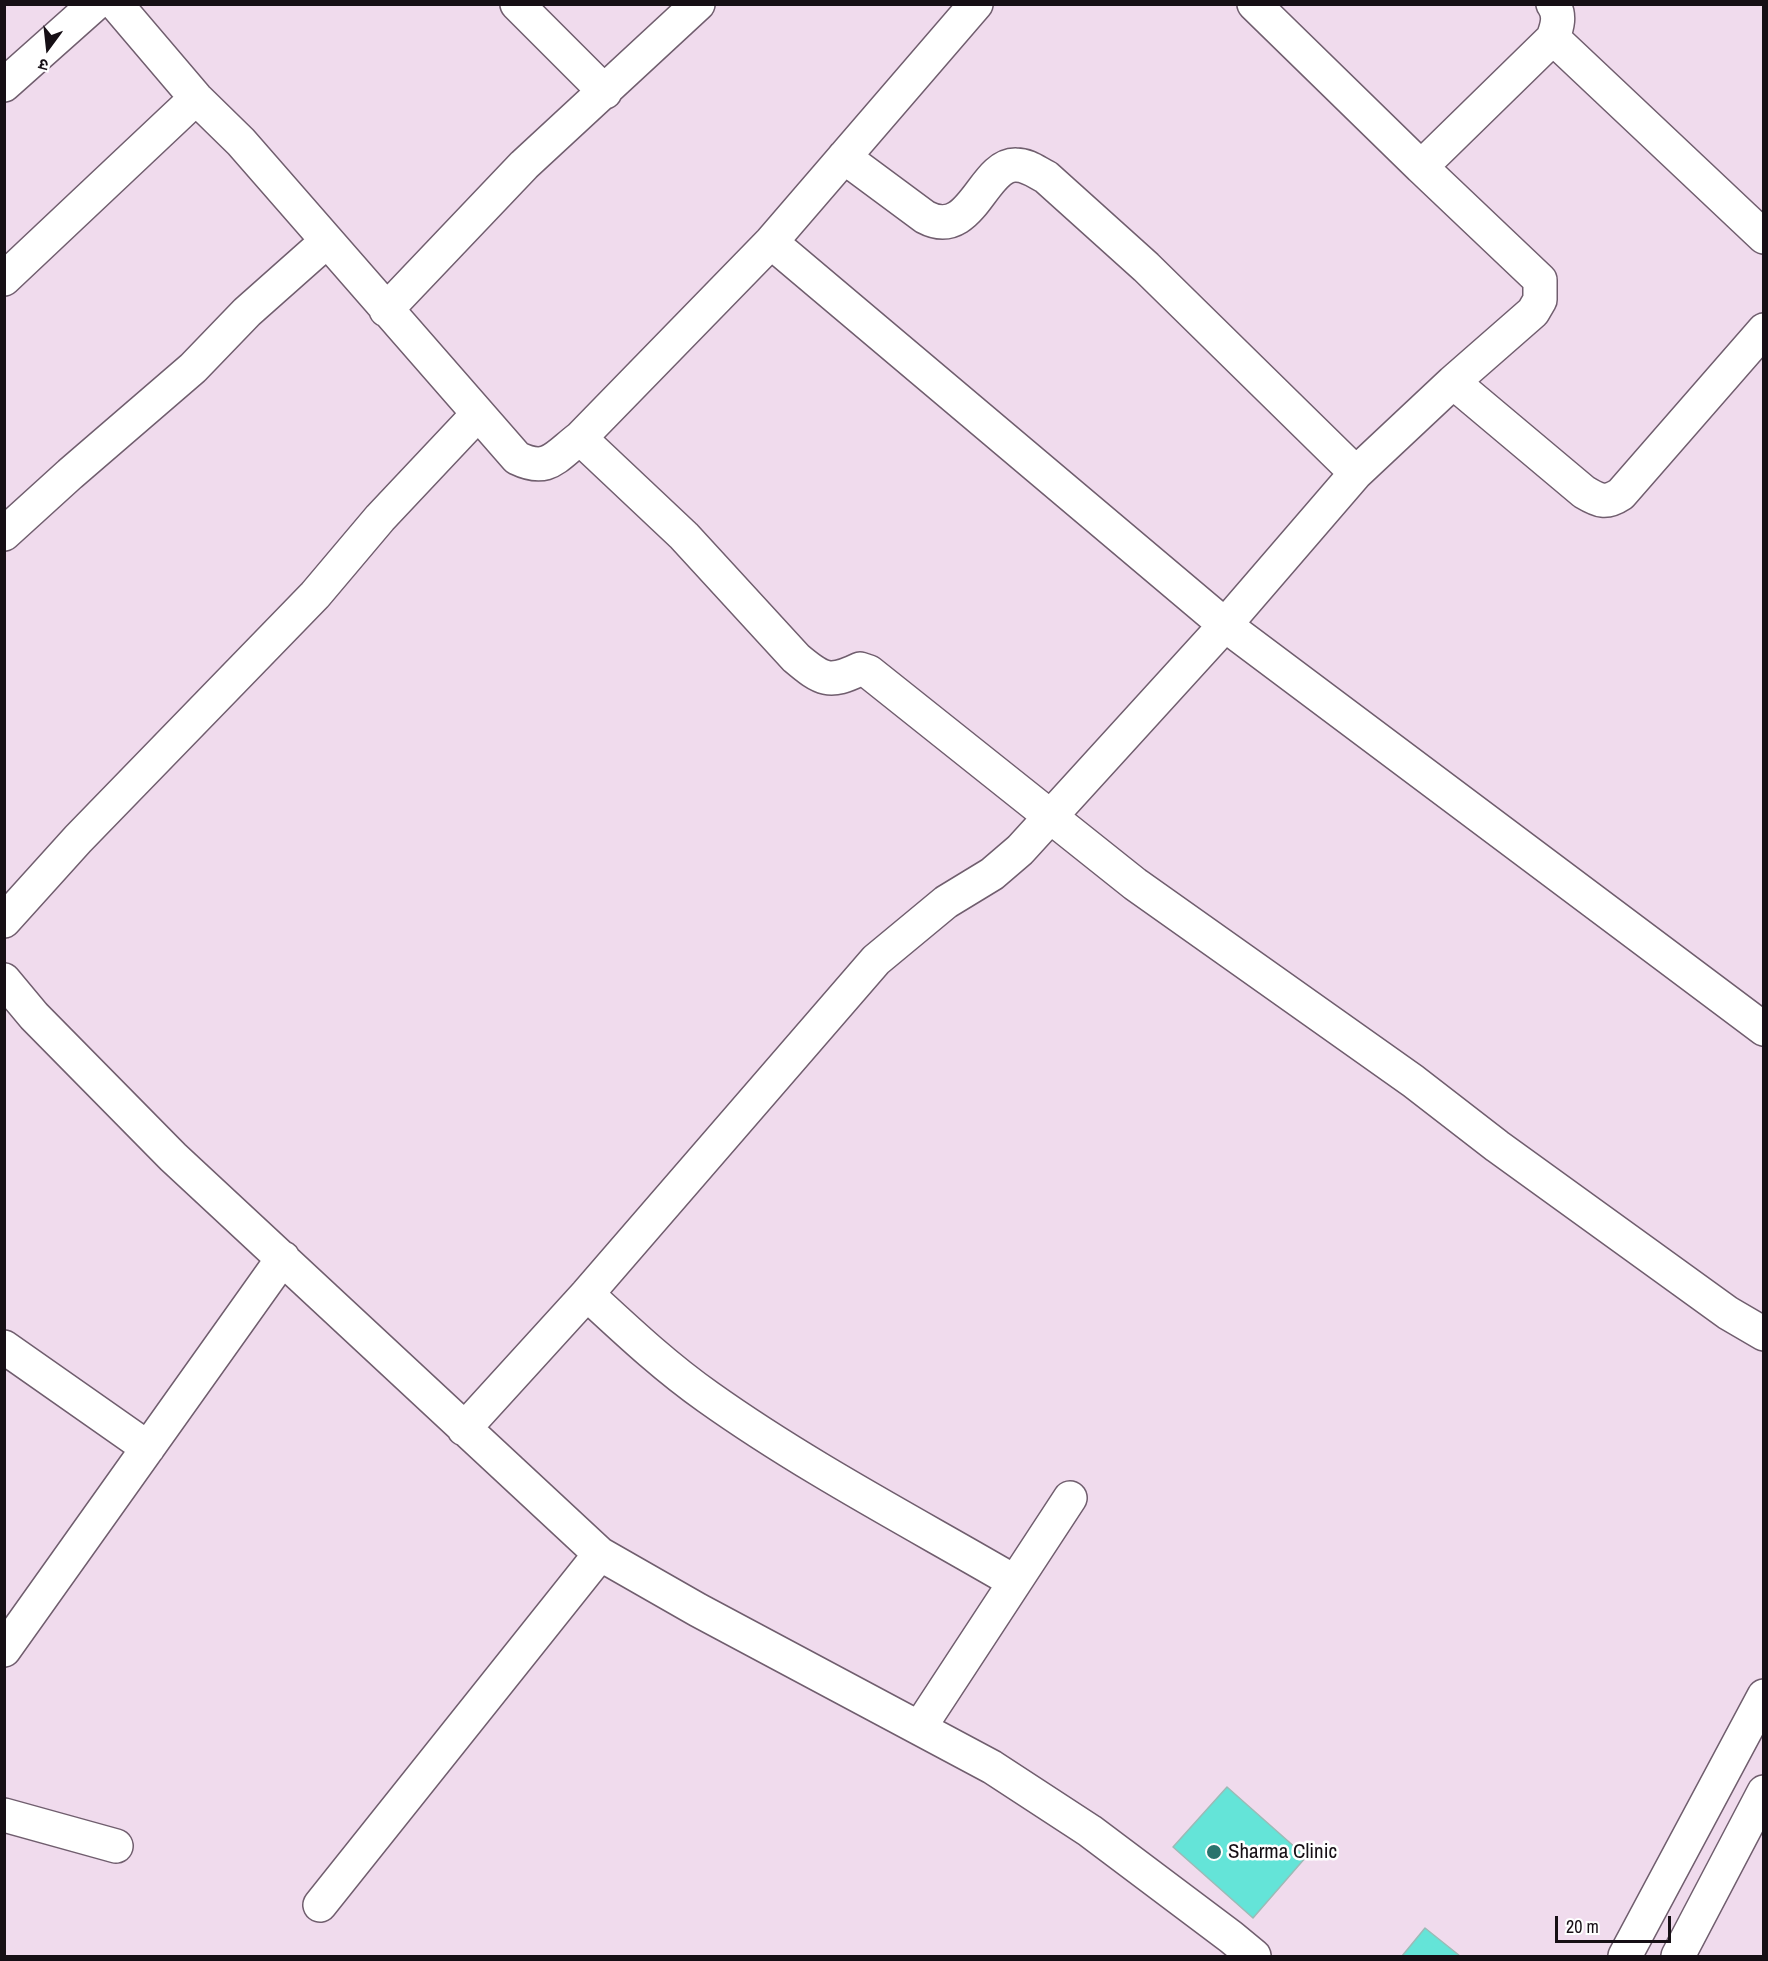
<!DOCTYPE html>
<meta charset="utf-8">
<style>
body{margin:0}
#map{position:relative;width:1768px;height:1961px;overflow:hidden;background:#f0dbed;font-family:"Archivo Narrow","Noto Sans Devanagari",sans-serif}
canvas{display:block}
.frame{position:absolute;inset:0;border:6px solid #160f15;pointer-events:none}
.north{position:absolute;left:18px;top:18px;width:60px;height:60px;-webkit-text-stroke:4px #fff;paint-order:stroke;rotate:195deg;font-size:16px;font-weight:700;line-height:24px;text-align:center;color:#160f15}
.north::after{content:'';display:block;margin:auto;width:21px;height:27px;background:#160f15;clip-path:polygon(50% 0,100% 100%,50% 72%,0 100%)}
.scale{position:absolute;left:1555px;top:1916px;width:116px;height:27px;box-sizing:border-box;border:3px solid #160f15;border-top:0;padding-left:8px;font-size:18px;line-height:21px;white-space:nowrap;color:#160f15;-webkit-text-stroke:4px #fff;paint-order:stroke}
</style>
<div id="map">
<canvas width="1768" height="1961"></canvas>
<div class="frame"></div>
<div class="north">उ</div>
<div class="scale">20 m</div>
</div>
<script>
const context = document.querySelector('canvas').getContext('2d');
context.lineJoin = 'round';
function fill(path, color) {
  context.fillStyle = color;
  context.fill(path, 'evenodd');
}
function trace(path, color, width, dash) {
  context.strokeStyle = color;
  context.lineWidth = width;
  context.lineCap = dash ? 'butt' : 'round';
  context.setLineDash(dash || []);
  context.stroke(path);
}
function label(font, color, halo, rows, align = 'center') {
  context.font = font + ' "Archivo Narrow",sans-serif';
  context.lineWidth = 5;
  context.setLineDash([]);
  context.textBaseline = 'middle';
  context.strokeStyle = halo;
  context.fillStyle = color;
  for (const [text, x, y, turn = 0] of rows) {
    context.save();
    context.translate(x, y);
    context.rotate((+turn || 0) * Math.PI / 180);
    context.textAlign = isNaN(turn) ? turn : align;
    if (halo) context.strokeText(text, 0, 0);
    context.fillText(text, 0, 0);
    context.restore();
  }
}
const building = new Path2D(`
 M 1227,1787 L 1306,1857 L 1253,1918 L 1173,1847 Z
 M 1425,1928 L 1460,1956 L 1402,1956 Z`);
fill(building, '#64e4d8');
trace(building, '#9bbab6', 1.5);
const minor = new Path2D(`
 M 116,4 L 196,98 L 241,142 L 517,458 C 548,473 555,457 580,438 L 684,536 L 796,658 C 822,680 829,684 860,669 L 869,672 L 1135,884 L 1413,1081 L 1497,1146 L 1728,1313 L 1764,1334
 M 517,4 L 605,92
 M 1254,4 L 1421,167
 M 1553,38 L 1764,237
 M 4,85 L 95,4
 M 844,157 L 925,217 C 972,242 982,164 1016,165 C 1028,165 1036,172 1046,177 L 1146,267 L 1356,473
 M 771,242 L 1225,625 L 1764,1029
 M 4,279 L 196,98
 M 386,310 L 524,165 L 698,4
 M 1453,382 L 1584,492 C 1599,501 1606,504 1621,494 L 1764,330
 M 580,438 L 771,242 L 976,4
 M 4,534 L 70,474 L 193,368 L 247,312 L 327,241
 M 4,921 L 78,839 L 315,595 L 380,518 L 477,415
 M 4,980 L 34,1016 L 173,1157 L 600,1554 L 698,1610 L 992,1767 L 1090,1831 L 1231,1937 L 1254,1956
 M 587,1294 C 626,1330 664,1366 708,1397 C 805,1466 912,1522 1015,1582
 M 4,1347 L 148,1448
 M 464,1429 L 587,1294 L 876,960 L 946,902 L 992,874 L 1020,850 L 1225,625 L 1356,473 L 1453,382 L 1533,312 L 1540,300 L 1540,280 L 1421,167 L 1553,38 C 1557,27 1561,15 1553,4
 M 4,1650 L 283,1258
 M 920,1727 L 1070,1498
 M 4,1815 L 116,1846
 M 320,1905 L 600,1554`);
const highway = new Path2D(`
 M 1625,1956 L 1764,1696
 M 1678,1956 L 1764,1792`);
trace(minor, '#705e6e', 36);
trace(highway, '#705e6e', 36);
trace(minor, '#fff', 33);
trace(highway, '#fff', 33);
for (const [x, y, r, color] of [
 [1214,1852,8,"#2a736c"]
]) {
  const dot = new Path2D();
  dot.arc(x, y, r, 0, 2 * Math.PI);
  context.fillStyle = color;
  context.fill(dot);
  trace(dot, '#fff', 2);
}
label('21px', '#160f15', '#fff', [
 ["Sharma Clinic",1228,1852]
], 'left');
</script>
